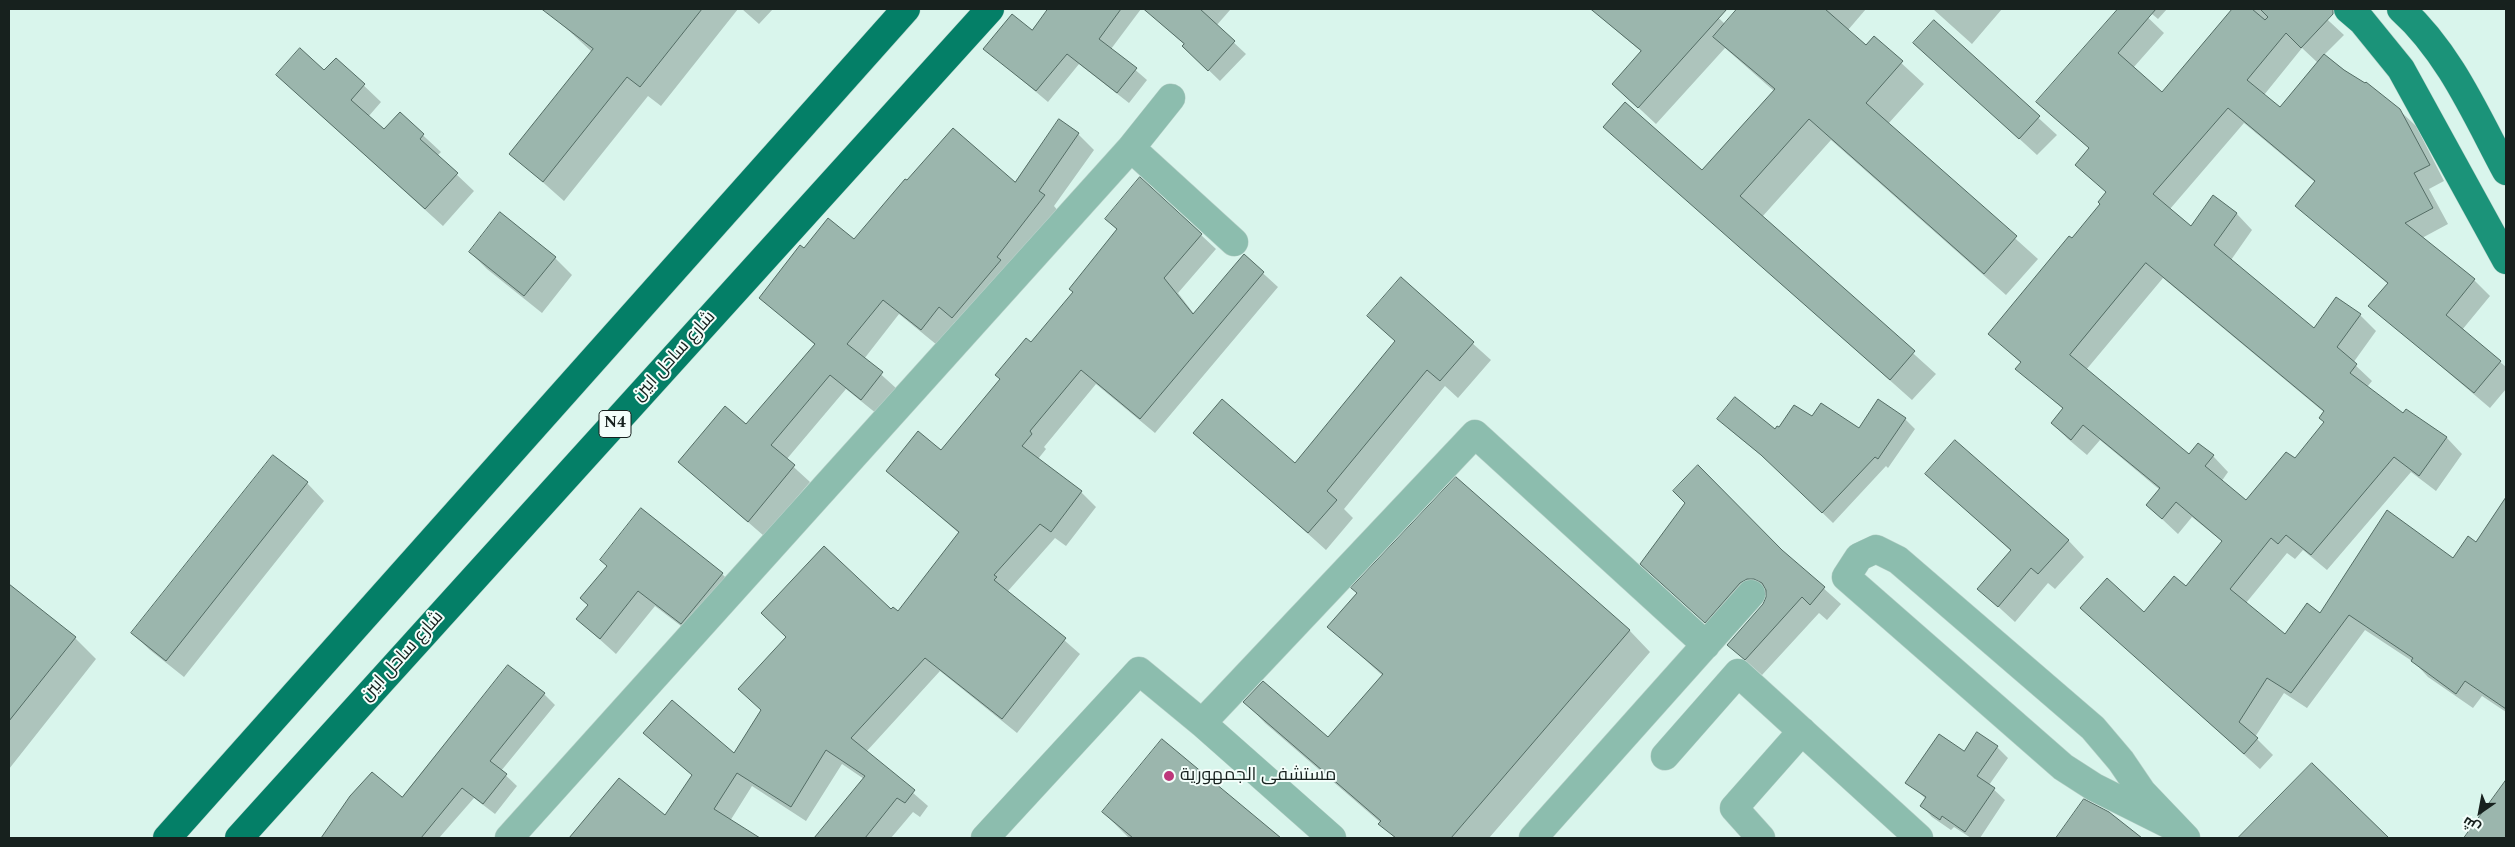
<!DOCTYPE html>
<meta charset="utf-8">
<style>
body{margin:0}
#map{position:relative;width:2515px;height:847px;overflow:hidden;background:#d9f5ec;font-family:Spectral,Cairo,serif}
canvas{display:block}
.frame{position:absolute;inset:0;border:10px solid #17211e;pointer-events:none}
.north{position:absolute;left:2455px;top:787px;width:50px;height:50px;-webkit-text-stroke:4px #f3fefa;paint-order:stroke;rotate:213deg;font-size:14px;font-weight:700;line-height:20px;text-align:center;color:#17211e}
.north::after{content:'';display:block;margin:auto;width:18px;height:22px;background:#17211e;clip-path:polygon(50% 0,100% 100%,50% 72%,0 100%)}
</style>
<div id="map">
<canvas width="2515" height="847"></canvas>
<div class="frame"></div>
<div class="north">ش</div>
</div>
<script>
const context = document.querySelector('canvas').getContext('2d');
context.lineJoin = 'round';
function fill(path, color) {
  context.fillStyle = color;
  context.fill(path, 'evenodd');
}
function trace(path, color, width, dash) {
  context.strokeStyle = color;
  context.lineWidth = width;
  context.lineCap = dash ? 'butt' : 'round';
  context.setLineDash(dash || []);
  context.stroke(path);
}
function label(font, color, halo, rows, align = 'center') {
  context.font = font + ' Spectral,Cairo,serif';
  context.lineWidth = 4;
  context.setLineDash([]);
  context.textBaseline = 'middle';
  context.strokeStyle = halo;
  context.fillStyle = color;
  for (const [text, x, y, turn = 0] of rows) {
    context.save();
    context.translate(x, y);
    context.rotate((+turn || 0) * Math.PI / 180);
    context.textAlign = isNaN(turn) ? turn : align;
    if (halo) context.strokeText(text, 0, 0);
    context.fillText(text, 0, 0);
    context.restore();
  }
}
fill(new Path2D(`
 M 559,9 L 738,9 L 661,106 L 648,96 L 564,201 L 511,154 L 592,52 L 553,16 Z
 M 742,9 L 773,9 L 759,24 Z
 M 1049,9 L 1141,9 L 1111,49 L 1147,80 L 1129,103 L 1079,64 L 1048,102 L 985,49 L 1032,32 Z
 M 1144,9 L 1228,9 L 1230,10 L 1216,26 L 1246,54 L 1220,81 L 1195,57 L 1185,44 Z
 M 1591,9 L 1709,9 L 1725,24 L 1739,9 L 1866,9 L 1848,30 L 1866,47 L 1874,38 L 1924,84 L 1888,124 L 2038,259 L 2006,295 L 1831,140 L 1762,217 L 1936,374 L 1912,400 L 1605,127 L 1703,172 L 1774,91 L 1725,48 L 1656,124 L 1613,84 L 1642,52 Z
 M 1933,9 L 2002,9 L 1972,44 Z
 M 2119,9 L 2139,9 L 2164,33 L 2133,68 L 2163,93 L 2234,9 L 2316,9 L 2344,35 L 2324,55 L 2399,110 L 2416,126 L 2444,181 L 2429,189 L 2448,224 L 2422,238 L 2474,280 L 2490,296 L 2462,330 L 2506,367 L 2506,389 L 2490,408 L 2370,306 L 2388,284 L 2297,206 L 2316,183 L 2244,123 L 2170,209 L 2192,228 L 2213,197 L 2237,214 L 2252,230 L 2231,260 L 2314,330 L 2360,315 L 2376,331 L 2353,363 L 2372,381 L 2367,387 L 2403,415 L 2406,410 L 2447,438 L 2462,454 L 2436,491 L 2411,472 L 2327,570 L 2303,550 L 2295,559 L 2287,553 L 2246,603 L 2285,636 L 2321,615 L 2453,559 L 2476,544 L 2506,500 L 2506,712 L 2482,696 L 2473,708 L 2428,677 L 2415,663 L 2365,630 L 2307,708 L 2284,693 L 2255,737 L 2273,755 L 2260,769 L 2082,608 L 2145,614 L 2186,587 L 2223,542 L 2192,517 L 2178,534 L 2147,505 L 2160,490 L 2100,440 L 2087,455 L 2068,439 L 2052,423 L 2063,409 L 2017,368 L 2021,363 L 1990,334 L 2102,204 L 2107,193 L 2077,165 L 2090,149 L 2038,102 ZM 2302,48 L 2318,63 L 2280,109 L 2264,95 ZM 2163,278 L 2325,413 L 2325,423 L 2295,460 L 2246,502 L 2221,482 L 2228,472 L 2213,456 L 2189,455 L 2086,370 Z
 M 2146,9 L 2167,9 L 2158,19 Z
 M 1934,22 L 2057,135 L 2037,155 L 1915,43 Z
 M 336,59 L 381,102 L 368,117 L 385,131 L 400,114 L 441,152 L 437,156 L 474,191 L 443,226 L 295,92 L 324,72 Z
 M 1078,134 L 1094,150 L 1054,206 L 1059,212 L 968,333 L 955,322 L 937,345 L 899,314 L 864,359 L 897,389 L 877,414 L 846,389 L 786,460 L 810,482 L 764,536 L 679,462 L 747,426 L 815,345 L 760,298 L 804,250 L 854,241 L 1015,184 Z
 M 1107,219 L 1201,235 L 1216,249 L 1178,293 L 1194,314 L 1244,256 L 1278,287 L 1155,433 L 1096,384 L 1044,447 L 1046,449 L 1038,459 L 1081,492 L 1096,507 L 1066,546 L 1055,538 L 1008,591 L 1080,654 L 1017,733 L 940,671 L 866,752 L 928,806 L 920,817 L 913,812 L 891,838 L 816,838 L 864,779 L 842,764 L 806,821 L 752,786 L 730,821 L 758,838 L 569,838 L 619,780 L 665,817 L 693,776 L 645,733 L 734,755 L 891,611 L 898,613 L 960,534 L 887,471 L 941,452 L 1075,292 L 1117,230 Z
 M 470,252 L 555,258 L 572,275 L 542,313 L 487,269 Z
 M 1401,279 L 1491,360 L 1458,398 L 1445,386 L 1344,509 L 1353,518 L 1326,550 L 1195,432 L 1295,465 L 1396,342 L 1368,316 Z
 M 1813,418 L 1859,429 L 1905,419 L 1915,429 L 1888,468 L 1886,466 L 1833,523 L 1773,465 L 1729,429 L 1775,431 Z
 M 273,456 L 307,483 L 324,501 L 184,677 L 150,650 L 132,633 Z
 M 1926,474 L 2068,540 L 2084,557 L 2055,589 L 2048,583 L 2015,622 L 1979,589 L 2011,551 Z
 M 1456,479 L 1630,631 L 1650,652 L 1489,838 L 1395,838 L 1381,823 L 1265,723 L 1245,702 L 1329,739 L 1383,676 L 1329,627 Z
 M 641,510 L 722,574 L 739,590 L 698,639 L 655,606 L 616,654 L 577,619 L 589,605 L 608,566 Z
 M 1782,551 L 1841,604 L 1827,620 L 1819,613 L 1762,675 L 1728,645 L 1764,605 L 1768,595 L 1763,595 L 1722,638 L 1658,580 Z
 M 9,586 L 75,638 L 96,659 L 9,769 Z
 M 544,694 L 555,705 L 501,771 L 517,786 L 495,814 L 474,798 L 439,838 L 321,838 L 351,797 L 402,799 Z
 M 1162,741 L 1279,838 L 1129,838 L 1103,812 Z
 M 1997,747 L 2008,758 L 1989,785 L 2005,800 L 1980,838 L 1971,838 L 1954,827 L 1951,830 L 1932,817 L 1921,805 L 1926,799 L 1907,782 L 1964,752 Z
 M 2312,765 L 2387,838 L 2240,838 Z
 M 2506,781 L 2506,838 L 2465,838 Z
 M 2110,814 L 2141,838 L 2066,838 L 2061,833 Z`), '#0003');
const building = new Path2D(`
 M 542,9 L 702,9 L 640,87 L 627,77 L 543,182 L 509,154 L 593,49 Z
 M 1048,9 L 1121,9 L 1099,39 L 1137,68 L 1117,93 L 1067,54 L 1036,91 L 983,49 L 1012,14 L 1032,30 Z
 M 1144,9 L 1200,9 L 1235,41 L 1208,71 L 1182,46 L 1184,44 Z
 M 1591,9 L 1727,9 L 1638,108 L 1612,84 L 1641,51 Z
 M 1737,9 L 1825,9 L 1866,45 L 1874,36 L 1903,61 L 1866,103 L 2017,236 L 1984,274 L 1809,119 L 1740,196 L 1915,351 L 1890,380 L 1603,127 L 1625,102 L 1702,170 L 1775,89 L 1713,37 Z
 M 2118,9 L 2156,9 L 2118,53 L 2162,92 L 2232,9 L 2252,9 L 2265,20 L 2268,17 L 2260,9 L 2333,9 L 2333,14 L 2301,48 L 2286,33 L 2247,80 L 2280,107 L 2324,54 L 2344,70 L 2365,83 L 2366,82 L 2400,109 L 2430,165 L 2414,173 L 2433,208 L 2405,223 L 2475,279 L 2446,315 L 2501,361 L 2474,393 L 2368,306 L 2388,283 L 2295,206 L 2315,181 L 2228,108 L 2153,194 L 2191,226 L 2213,195 L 2237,213 L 2214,245 L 2314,328 L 2336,297 L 2361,314 L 2337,347 L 2357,364 L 2350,373 L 2403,413 L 2406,409 L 2447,437 L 2419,476 L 2394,457 L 2311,555 L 2286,535 L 2278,544 L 2271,538 L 2230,589 L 2285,634 L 2307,603 L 2320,613 L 2387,510 L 2453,558 L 2468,536 L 2476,542 L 2506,497 L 2506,709 L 2465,681 L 2456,694 L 2411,661 L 2413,658 L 2349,615 L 2291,693 L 2267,678 L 2239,722 L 2258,738 L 2244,754 L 2080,608 L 2107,578 L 2144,612 L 2174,576 L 2186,586 L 2222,541 L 2176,502 L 2162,519 L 2146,505 L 2160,488 L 2083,425 L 2071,440 L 2051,423 L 2063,408 L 2015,369 L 2021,362 L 1988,334 L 2069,236 L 2072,238 L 2100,204 L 2098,202 L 2106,192 L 2075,165 L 2089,148 L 2036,102 ZM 2146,263 L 2324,411 L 2319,418 L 2324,422 L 2295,458 L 2286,452 L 2246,500 L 2205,466 L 2214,455 L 2198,443 L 2189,454 L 2070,355 Z
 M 1934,20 L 2040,116 L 2019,139 L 1913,43 Z
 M 300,48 L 324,70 L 336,58 L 365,84 L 351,100 L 384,129 L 400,112 L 424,134 L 420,139 L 458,173 L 425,209 L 276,75 Z
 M 1059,119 L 1079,133 L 1039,191 L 1045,195 L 997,257 L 1001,260 L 952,318 L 939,307 L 921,330 L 883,300 L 847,344 L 883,372 L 861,400 L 830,375 L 771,445 L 795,465 L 748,522 L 678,462 L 725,406 L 746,424 L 815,344 L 759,298 L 800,245 L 804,248 L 828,218 L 854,239 L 905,179 L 907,180 L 953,128 L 1015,182 Z
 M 1140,177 L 1202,234 L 1164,278 L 1193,314 L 1244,254 L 1264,272 L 1140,419 L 1081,370 L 1030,431 L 1032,434 L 1022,446 L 1082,491 L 1051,532 L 1040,524 L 994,575 L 997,577 L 994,580 L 1066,638 L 1002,719 L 925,658 L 851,738 L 915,790 L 905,803 L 897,798 L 865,838 L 814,838 L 865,776 L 826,750 L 791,807 L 737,773 L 714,809 L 760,838 L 569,838 L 619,778 L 665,815 L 692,775 L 643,733 L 672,700 L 734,753 L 761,710 L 738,689 L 786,637 L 761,613 L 824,546 L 891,609 L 893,607 L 898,611 L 959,532 L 886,471 L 918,431 L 941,450 L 1000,379 L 995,375 L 1026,338 L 1031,342 L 1073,292 L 1069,289 L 1117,229 L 1105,219 Z
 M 500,212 L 556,257 L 524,296 L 469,252 Z
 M 1401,277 L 1474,342 L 1440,381 L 1427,370 L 1327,491 L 1337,500 L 1308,533 L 1193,433 L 1222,399 L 1295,463 L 1395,341 L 1367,316 Z
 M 1735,397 L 1775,429 L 1777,426 L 1779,427 L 1794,405 L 1812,416 L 1821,403 L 1859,428 L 1878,399 L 1906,418 L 1878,459 L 1875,457 L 1822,513 L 1761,455 L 1717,419 Z
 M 1955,440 L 2069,540 L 2038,574 L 2031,568 L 1998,607 L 1977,589 L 2011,550 L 1925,474 Z
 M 273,455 L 308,482 L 166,661 L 131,633 Z
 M 1698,465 L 1782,550 L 1825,587 L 1810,605 L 1802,597 L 1745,660 L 1727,645 L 1763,604 L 1766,597 L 1766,590 L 1762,583 L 1754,579 L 1747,579 L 1740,583 L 1705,623 L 1640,564 L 1685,503 L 1673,491 Z
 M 1456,477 L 1630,630 L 1451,838 L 1396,838 L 1378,824 L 1381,821 L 1243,702 L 1263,681 L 1328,737 L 1383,674 L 1327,627 L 1357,593 L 1351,588 Z
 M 641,508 L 723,573 L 681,624 L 638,591 L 600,639 L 576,619 L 588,605 L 580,598 L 607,566 L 600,560 Z
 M 9,584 L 76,637 L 9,721 Z
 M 508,665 L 545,693 L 490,761 L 507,774 L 483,804 L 462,788 L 421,838 L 321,838 L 350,796 L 372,772 L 402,797 Z
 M 1977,732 L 1998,746 L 1977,776 L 1995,788 L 1965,832 L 1942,816 L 1940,820 L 1920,806 L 1926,797 L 1905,783 L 1939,734 L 1964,751 Z
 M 1162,739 L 1281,838 L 1133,838 L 1102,812 Z
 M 2312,763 L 2389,838 L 2238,838 Z
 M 2506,780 L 2506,838 L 2464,838 Z
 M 2084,799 L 2109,812 L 2142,838 L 2056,838 Z`);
fill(building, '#9bb6ad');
trace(building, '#536c64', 1);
const minor = new Path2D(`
 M 1131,148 L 1234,242
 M 1202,723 L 1475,434 L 1706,645
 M 1665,756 L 1738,673 L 1919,838
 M 2174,827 L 2094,787 L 2063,767 L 1846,577 L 1859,557 L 1876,549 L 1898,560 L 2093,728 L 2121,761 L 2142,792 L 2186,838
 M 509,838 L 1131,148 L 1171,98
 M 985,838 L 1139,671 L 1202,723 L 1332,838
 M 1533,838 L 1751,594
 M 1761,838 L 1734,808 L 1802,731`);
const major = new Path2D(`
 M 2348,9 L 2362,21 L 2401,69 L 2506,260
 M 2401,9 C 2449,52 2476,115 2506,171`);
const highway = new Path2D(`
 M 167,838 L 906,9
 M 239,838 L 990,9`);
trace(minor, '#b6cfc7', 29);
trace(major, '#b6cfc7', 29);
trace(highway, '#b6cfc7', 29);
trace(minor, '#8cbdae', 28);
trace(major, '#1b9379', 28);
trace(highway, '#047f67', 28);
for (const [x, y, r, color] of [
 [1169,776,6,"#bd387b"]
]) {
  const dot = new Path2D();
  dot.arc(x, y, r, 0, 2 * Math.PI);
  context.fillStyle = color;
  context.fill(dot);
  trace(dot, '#f3fefa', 2);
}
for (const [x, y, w] of [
 [615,424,32]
]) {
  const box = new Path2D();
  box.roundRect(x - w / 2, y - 13.5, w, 27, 4);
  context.fillStyle = '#f3fefa';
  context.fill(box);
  trace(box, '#17211e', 1);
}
label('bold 16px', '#17211e', null, [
 ["N4",615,424]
]);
label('18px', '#17211e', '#f3fefa', [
 ["شارع ساحل ابين",675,357,-48],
 ["شارع ساحل ابين",403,657,-48]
]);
label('18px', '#17211e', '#f3fefa', [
 ["مستشفى الجمهورية",1180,776]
], 'left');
</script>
